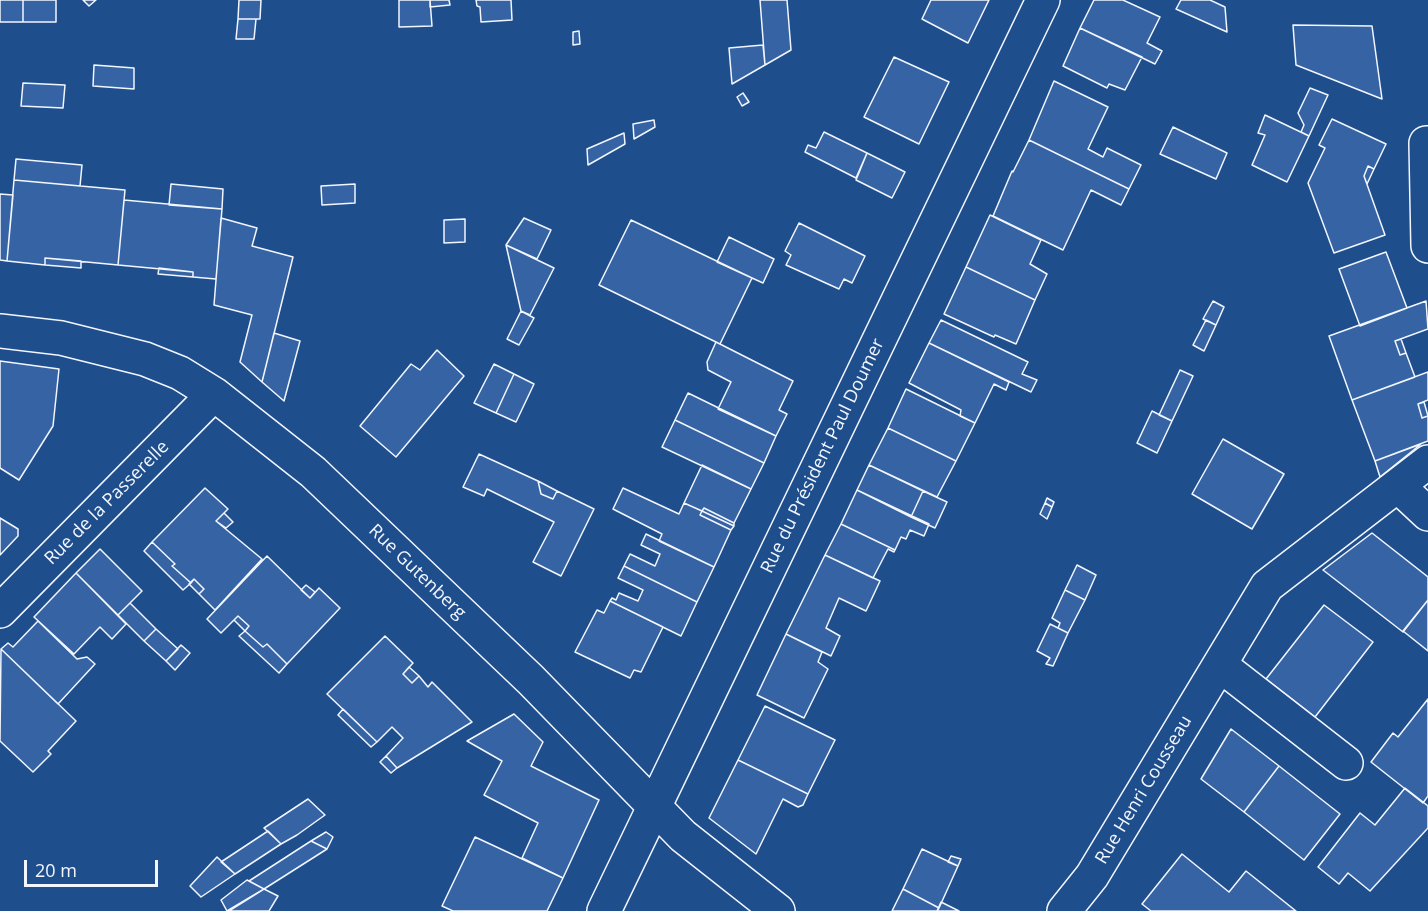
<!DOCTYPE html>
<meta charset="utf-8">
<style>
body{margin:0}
#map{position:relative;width:1428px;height:911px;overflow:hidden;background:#1f4e8c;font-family:"Open Sans",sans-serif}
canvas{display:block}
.scale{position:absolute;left:24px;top:860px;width:134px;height:27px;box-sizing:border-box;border:3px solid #f2f6ff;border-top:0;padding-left:8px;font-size:18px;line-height:21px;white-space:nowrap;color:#f2f6ff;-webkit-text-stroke:4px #1f4e8c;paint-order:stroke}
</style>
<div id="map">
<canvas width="1428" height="911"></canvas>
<div class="scale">20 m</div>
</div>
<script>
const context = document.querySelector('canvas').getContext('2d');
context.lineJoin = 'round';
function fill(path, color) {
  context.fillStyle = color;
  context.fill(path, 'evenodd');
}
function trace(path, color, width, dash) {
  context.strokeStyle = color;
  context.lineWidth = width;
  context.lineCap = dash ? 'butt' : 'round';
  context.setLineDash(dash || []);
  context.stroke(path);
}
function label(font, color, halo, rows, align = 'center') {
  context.font = font + ' "Open Sans",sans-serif';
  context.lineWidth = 4.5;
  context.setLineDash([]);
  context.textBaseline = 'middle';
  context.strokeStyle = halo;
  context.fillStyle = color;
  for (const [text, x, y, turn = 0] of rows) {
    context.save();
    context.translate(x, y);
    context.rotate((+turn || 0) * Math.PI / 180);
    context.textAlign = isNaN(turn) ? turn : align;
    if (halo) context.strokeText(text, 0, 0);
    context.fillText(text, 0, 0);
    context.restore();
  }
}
const building = new Path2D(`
 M 0,0 L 23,0 L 23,22 L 0,22 Z
 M 23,0 L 56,0 L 56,22 L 23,22 Z
 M 83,0 L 96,0 L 89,6 Z
 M 239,0 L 261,0 L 260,19 L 238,19 Z
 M 399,0 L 430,0 L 432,26 L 399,27 Z
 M 430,0 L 449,0 L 450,5 L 430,7 Z
 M 476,0 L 511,0 L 512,20 L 481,22 L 480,7 L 477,6 Z
 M 760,0 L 787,0 L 791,50 L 765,65 Z
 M 931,0 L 989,0 L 968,43 L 922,19 Z
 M 1094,0 L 1123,0 L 1160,17 L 1147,43 L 1162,51 L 1155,64 L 1080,28 Z
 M 1181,0 L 1210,0 L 1225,7 L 1227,32 L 1176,9 Z
 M 238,19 L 256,19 L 254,39 L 236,39 Z
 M 1293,25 L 1372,26 L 1382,99 L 1296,65 Z
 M 1080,28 L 1142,57 L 1125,90 L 1109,84 L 1107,88 L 1063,66 Z
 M 579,31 L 580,44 L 573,45 L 573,32 Z
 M 763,45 L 765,65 L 732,84 L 729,48 Z
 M 894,57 L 949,82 L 919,144 L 864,117 Z
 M 94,65 L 134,68 L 134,89 L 93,86 Z
 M 1054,81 L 1108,107 L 1088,149 L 1103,157 L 1107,148 L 1141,165 L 1129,189 L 1029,140 Z
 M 23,83 L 65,85 L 63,108 L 21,106 Z
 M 1310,88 L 1328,95 L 1309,136 L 1301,132 L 1304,125 L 1298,113 Z
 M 743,93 L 749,102 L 742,106 L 737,97 Z
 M 1265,115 L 1309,136 L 1287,182 L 1252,165 L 1265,135 L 1258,133 Z
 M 1332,119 L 1386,144 L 1374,169 L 1368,166 L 1364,176 L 1385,235 L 1334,253 L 1308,183 L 1325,148 L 1319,145 Z
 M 654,120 L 655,127 L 634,139 L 633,124 Z
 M 1173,127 L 1227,153 L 1216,179 L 1160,154 Z
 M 824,132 L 867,153 L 856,178 L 805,152 L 808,145 L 816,148 Z
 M 624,133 L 625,144 L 588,165 L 587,149 Z
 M 1029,140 L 1129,189 L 1121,205 L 1091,190 L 1063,250 L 993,216 L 1012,171 L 1013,172 Z
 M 867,153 L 905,172 L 892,198 L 856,180 Z
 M 16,159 L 82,165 L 80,186 L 14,180 Z
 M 1368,166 L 1374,169 L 1367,184 L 1364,176 Z
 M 14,180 L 125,190 L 118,265 L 45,258 L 45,265 L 7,261 Z
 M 171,184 L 223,189 L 222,209 L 169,205 Z
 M 355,184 L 355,203 L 322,205 L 321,186 Z
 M 0,194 L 13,195 L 7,261 L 0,260 Z
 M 124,200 L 222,209 L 216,279 L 193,277 L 193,272 L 118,265 Z
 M 990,215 L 1041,240 L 1030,264 L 1047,274 L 1035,300 L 966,267 Z
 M 221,218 L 257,228 L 252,246 L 293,257 L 262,382 L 240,362 L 252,315 L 214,305 Z
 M 524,218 L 551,230 L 537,259 L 506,245 Z
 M 465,219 L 465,242 L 444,243 L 444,220 Z
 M 631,220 L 752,278 L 720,344 L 599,285 Z
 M 799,223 L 865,256 L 852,283 L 844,279 L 839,289 L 786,265 L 791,255 L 785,251 Z
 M 729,237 L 774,259 L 763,283 L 717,262 Z
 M 506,245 L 554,268 L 530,315 L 521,311 Z
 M 1386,252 L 1407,308 L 1360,326 L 1339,269 Z
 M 45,258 L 81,261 L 81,268 L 45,265 Z
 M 966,267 L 1035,300 L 1016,344 L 995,335 L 994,337 L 944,314 Z
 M 159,268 L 193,272 L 193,277 L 158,274 Z
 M 1213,301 L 1224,307 L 1216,325 L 1203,319 Z
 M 1426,301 L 1428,329 L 1395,341 L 1400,355 L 1406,353 L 1415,377 L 1352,400 L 1329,336 Z
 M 521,311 L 534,318 L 519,345 L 507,339 Z
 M 941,320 L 1028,362 L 1022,374 L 1037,380 L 1031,392 L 929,343 Z
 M 1206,320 L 1216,325 L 1204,351 L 1193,345 Z
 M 274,333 L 300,341 L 284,401 L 262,382 Z
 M 1401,339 L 1406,353 L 1400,355 L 1395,341 Z
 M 716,342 L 793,381 L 779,410 L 787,414 L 776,436 L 718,409 L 731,382 L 708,370 L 707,362 Z
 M 929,343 L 1009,382 L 1006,390 L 994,384 L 975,423 L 960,416 L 961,410 L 909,383 Z
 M 437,350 L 464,376 L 396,457 L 360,426 L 411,364 L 420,370 Z
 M 0,361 L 59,369 L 53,426 L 19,480 L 0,468 Z
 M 494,364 L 514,374 L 496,413 L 474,403 Z
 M 1180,370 L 1193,376 L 1172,421 L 1159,415 Z
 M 1428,372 L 1428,400 L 1418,404 L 1422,418 L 1428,416 L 1428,441 L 1375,461 L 1352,400 Z
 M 514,374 L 534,384 L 516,422 L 496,413 Z
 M 906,389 L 975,423 L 956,461 L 888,428 Z
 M 688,393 L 776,436 L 764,463 L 675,420 Z
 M 1424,402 L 1428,416 L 1422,418 L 1418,404 Z
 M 1152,411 L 1172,421 L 1157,453 L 1137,443 Z
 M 675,420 L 764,463 L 751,489 L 662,447 Z
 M 888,428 L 956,461 L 937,497 L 869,465 Z
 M 1223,439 L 1284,474 L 1252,529 L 1192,494 Z
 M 1421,444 L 1380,477 L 1375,461 Z
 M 479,454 L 538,481 L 541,494 L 553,499 L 557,491 L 594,509 L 561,576 L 533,562 L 554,522 L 487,489 L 484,496 L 463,487 Z
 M 702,465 L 751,489 L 734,523 L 704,508 L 702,511 L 684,503 Z
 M 869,465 L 923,491 L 911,517 L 857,490 Z
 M 538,481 L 557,491 L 553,499 L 541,494 Z
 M 205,488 L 228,509 L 216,521 L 262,559 L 215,610 L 199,594 L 204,589 L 194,579 L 191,583 L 172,566 L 175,564 L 152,542 Z
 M 623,488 L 679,514 L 684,503 L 702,511 L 700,515 L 731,530 L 714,567 L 659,541 L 662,534 L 613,509 Z
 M 857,490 L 929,524 L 924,536 L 910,530 L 906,539 L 901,537 L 895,550 L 841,524 Z
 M 923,491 L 947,502 L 935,528 L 911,517 Z
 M 1047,498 L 1054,502 L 1052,507 L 1045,503 Z
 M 1045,503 L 1052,507 L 1047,519 L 1040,514 Z
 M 704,508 L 734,523 L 734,526 L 702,511 Z
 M 702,511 L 734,526 L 731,530 L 700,515 Z
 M 224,513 L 233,522 L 226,528 L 216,521 Z
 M 0,518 L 18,529 L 18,536 L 0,555 Z
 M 841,524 L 895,550 L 894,552 L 888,549 L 873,578 L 825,555 Z
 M 1372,533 L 1428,577 L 1428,600 L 1403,632 L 1323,570 Z
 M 646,534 L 714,567 L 697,602 L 624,566 L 630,554 L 655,566 L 660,554 L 641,545 Z
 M 152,542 L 175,564 L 172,566 L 191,583 L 183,590 L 144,551 Z
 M 100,549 L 142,591 L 118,615 L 76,573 Z
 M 825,555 L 880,581 L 866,611 L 839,598 L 826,628 L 840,636 L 831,656 L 786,634 Z
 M 267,556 L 310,598 L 319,588 L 340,608 L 287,664 L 267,644 L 263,647 L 245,631 L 249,626 L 238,616 L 221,633 L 207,619 Z
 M 1077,565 L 1096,575 L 1085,600 L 1065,590 Z
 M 624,566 L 697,602 L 681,636 L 610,601 L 612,598 L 616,600 L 619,593 L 638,601 L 643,590 L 618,578 Z
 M 76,573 L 126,624 L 112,639 L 100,627 L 74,654 L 34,617 Z
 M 194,579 L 204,589 L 199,594 L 189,584 Z
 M 306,585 L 315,592 L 310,598 L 301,590 Z
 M 1065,590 L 1085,600 L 1068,633 L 1058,628 L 1060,623 L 1052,618 Z
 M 1428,600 L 1428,651 L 1403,631 Z
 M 610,601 L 663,627 L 641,672 L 634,670 L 630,678 L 575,652 L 597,610 L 604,613 Z
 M 130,603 L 156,629 L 144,641 L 118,615 Z
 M 1324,605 L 1373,642 L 1315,717 L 1266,679 Z
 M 238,616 L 249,626 L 245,631 L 234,620 Z
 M 38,621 L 77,659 L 87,657 L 95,664 L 58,704 L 1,649 L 8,643 L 13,647 Z
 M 1050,624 L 1068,633 L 1053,666 L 1046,664 L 1050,658 L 1037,651 Z
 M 156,629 L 178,649 L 166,661 L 144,641 Z
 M 245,631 L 263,647 L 267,644 L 287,664 L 279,673 L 239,636 Z
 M 786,634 L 822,652 L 818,662 L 828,669 L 804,718 L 757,695 Z
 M 385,636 L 413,663 L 403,674 L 412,683 L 419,676 L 428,687 L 432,682 L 472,722 L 397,768 L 386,756 L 403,738 L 392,727 L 377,742 L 327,694 Z
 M 181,645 L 190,653 L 175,670 L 166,661 Z
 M 1,649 L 76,721 L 48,751 L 51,754 L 33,772 L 0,741 Z
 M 409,667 L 419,676 L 412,683 L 403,674 Z
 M 1428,699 L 1428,796 L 1423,803 L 1371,762 L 1393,733 L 1398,737 Z
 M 765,706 L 835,740 L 808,794 L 738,760 Z
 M 343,709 L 377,742 L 371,747 L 338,715 Z
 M 514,714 L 543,742 L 531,766 L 599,800 L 563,878 L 522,858 L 538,823 L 484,795 L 502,761 L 467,741 Z
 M 1231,729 L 1279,766 L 1244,812 L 1201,779 Z
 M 386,756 L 397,768 L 391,773 L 380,762 Z
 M 738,760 L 808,794 L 803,805 L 798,807 L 783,799 L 756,854 L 709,818 Z
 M 1279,766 L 1340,814 L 1304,860 L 1244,812 Z
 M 1405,788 L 1428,806 L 1428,828 L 1370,891 L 1348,873 L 1339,884 L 1318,867 L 1360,813 L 1375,825 Z
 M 308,799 L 325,815 L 297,835 L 281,844 L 264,828 Z
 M 268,831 L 281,844 L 235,874 L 221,862 Z
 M 326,832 L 333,837 L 327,849 L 311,841 Z
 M 475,837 L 563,878 L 547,911 L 453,911 L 442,906 Z
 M 311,841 L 327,849 L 264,889 L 249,881 Z
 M 922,849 L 958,866 L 939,908 L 903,889 Z
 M 1182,854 L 1229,892 L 1246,871 L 1296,911 L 1151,911 L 1142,904 Z
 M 951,856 L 961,859 L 958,866 L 948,862 Z
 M 217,857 L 235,874 L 201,897 L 190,886 Z
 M 247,880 L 264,889 L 227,911 L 221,900 Z
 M 264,889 L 278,896 L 269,911 L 229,911 Z
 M 903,889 L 939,908 L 937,911 L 892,911 Z
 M 941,902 L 959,911 L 937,911 Z`);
fill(building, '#3563a3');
trace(building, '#f2f6ff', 1.5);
const minor = new Path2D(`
 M 1426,143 L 1428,246
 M 0,331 L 61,338 L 145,359 L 180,373 L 214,394 L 313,472 L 531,680 L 683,836 L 778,911
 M 1398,486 L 1428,514
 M 0,611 L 214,394
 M 1220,665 L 1346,763
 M 604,911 L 1043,0
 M 1064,911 L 1092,876 L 1267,586 L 1428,462`);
trace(minor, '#f2f6ff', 36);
trace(minor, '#1f4e8c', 33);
label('18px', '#f2f6ff', '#1f4e8c', [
 ["Rue du Président Paul Doumer",823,456,-64],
 ["Rue de la Passerelle",107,503,-45],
 ["Rue Gutenberg",417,572,44],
 ["Rue Henri Cousseau",1144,790,-59]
]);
</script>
